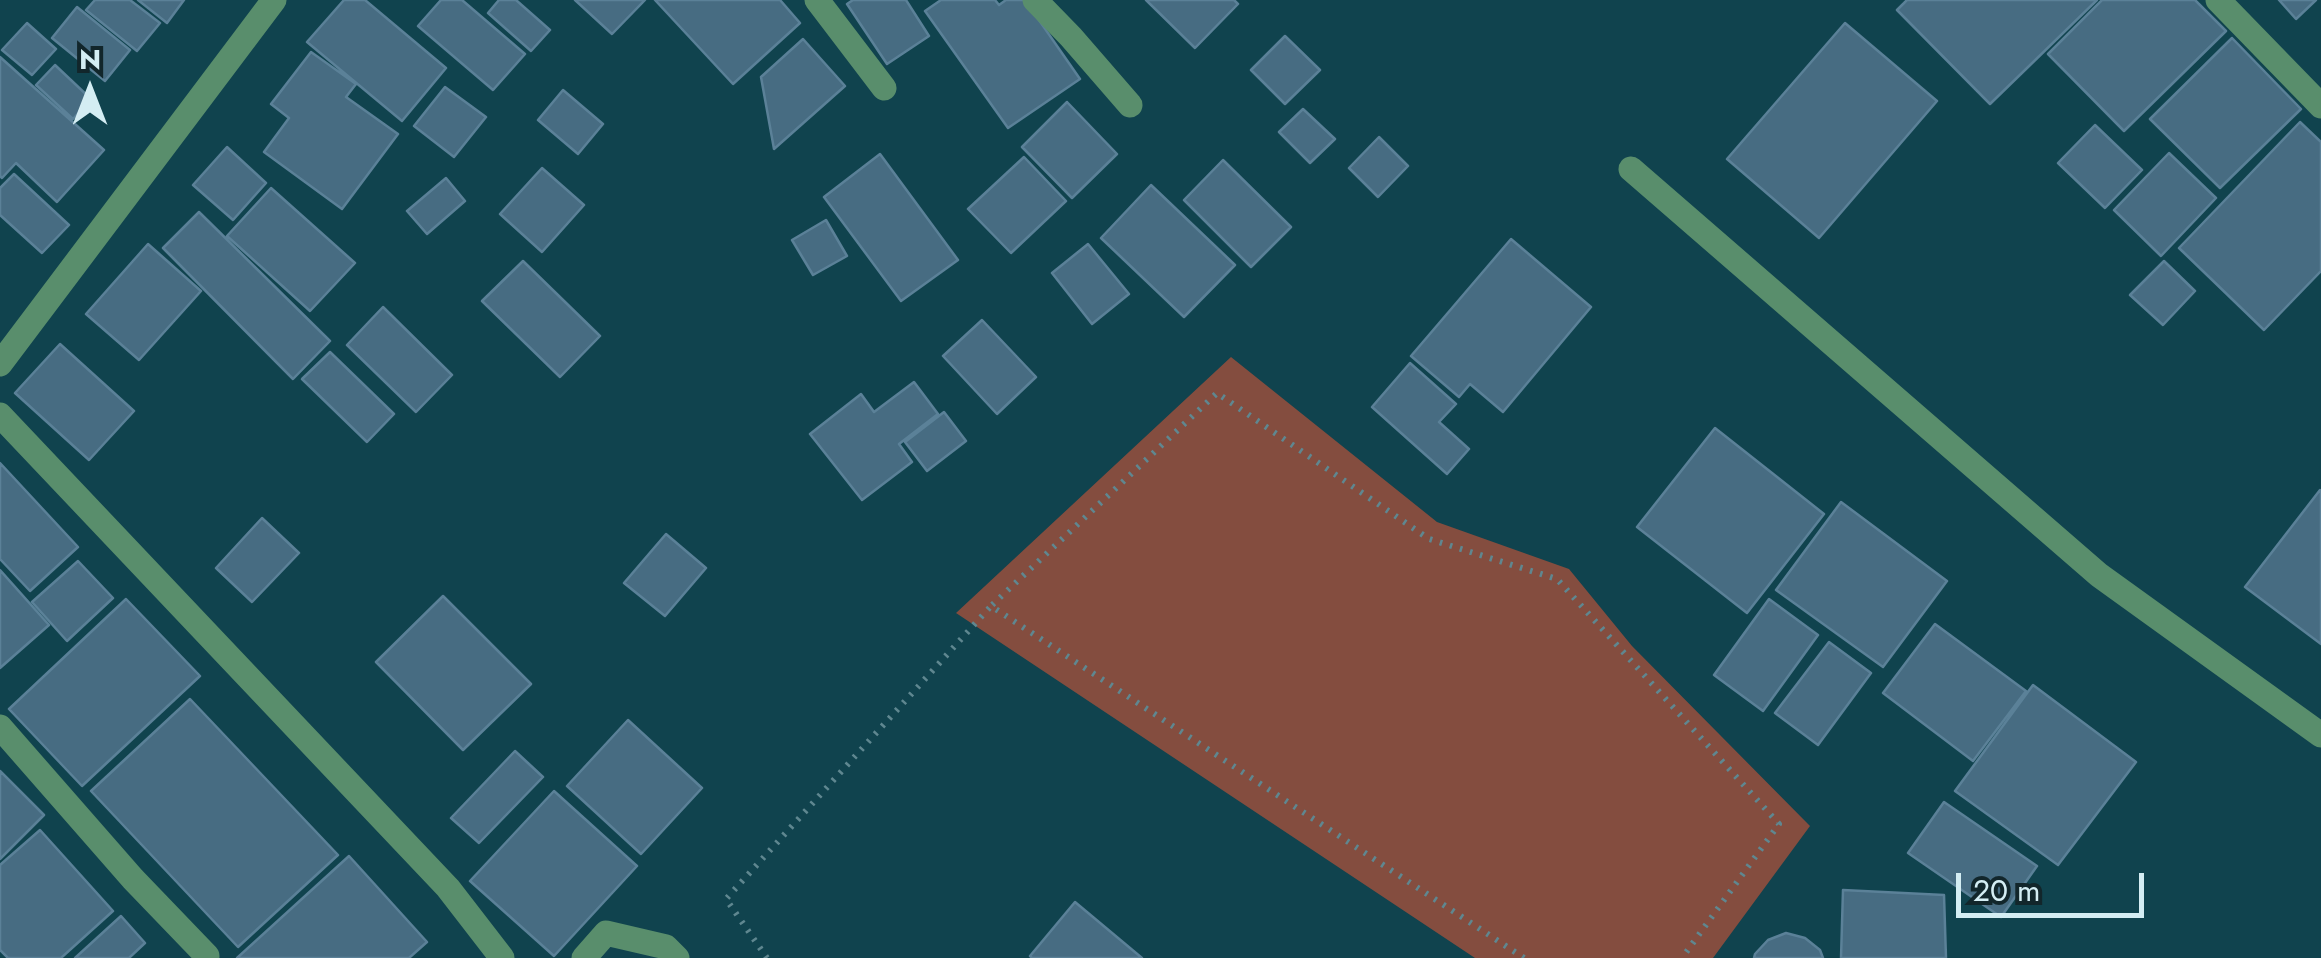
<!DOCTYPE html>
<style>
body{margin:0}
#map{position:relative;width:2321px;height:958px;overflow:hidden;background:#10434e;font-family:Jost,sans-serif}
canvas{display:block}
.north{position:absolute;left:40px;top:40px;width:100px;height:100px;-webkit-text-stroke:8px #12262b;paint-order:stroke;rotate:0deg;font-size:28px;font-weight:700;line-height:40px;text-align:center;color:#d4edf3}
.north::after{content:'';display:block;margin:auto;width:35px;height:45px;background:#d4edf3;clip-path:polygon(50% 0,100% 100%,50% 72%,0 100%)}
.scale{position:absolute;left:1956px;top:873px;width:188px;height:45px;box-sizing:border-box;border:5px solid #d4edf3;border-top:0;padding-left:12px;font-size:30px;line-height:35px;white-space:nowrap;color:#d4edf3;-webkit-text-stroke:8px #12262b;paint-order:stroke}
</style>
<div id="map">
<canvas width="2321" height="958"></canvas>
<div class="north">N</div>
<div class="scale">20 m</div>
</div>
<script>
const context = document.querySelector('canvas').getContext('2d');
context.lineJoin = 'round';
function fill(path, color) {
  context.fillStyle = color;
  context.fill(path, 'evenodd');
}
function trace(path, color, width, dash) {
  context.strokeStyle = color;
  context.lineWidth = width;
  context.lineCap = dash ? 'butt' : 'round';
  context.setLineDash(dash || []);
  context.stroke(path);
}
fill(new Path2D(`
 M 1231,357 L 1437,522 L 1569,569 L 1632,646 L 1810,826 L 1713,958 L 1475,958 L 956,613 Z`), '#844d3f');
const building = new Path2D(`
 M 95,0 L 130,0 L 160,23 L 137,51 L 86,10 Z
 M 138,0 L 184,0 L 167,23 Z
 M 344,0 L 365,0 L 446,68 L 402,121 L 307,42 Z
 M 441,0 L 462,0 L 525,54 L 493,90 L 418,26 Z
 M 499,0 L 516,0 L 550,30 L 531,51 L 488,13 Z
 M 575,0 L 645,0 L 612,34 Z
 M 655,0 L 780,0 L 800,23 L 733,84 Z
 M 853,0 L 906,0 L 929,36 L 887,64 L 847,4 Z
 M 941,0 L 995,0 L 999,5 L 1006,0 L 1025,0 L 1080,79 L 1008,128 L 925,11 Z
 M 1146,0 L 1234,0 L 1238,4 L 1195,48 Z
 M 1907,0 L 2097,0 L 1990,104 L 1897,10 Z
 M 2102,0 L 2195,0 L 2226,31 L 2124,131 L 2048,54 Z
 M 2279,0 L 2316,0 L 2296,19 Z
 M 77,7 L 130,50 L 105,81 L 52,38 Z
 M 27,23 L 56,49 L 32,75 L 2,50 Z
 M 1845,23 L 1937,101 L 1819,238 L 1727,159 Z
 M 1285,36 L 1320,70 L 1285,104 L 1251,70 Z
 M 2232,38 L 2301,109 L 2220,188 L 2150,119 Z
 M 803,39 L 845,86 L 774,149 L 761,77 Z
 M 311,52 L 356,84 L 346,97 L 398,134 L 342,209 L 264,152 L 289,118 L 271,104 Z
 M 0,57 L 104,150 L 57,202 L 16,163 L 2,178 L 0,176 Z
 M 55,65 L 91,99 L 73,119 L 36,85 Z
 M 445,87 L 486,117 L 454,157 L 414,126 Z
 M 563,90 L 603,124 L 578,154 L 538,120 Z
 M 1067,102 L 1117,154 L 1072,198 L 1022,147 Z
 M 1303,109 L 1335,139 L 1310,163 L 1279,132 Z
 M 2300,122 L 2321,142 L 2321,271 L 2264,330 L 2179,248 Z
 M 2095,125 L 2142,170 L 2105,208 L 2058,163 Z
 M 1379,137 L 1408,166 L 1378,197 L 1349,168 Z
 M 227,147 L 266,183 L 233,220 L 193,185 Z
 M 2169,153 L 2216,198 L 2161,256 L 2114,210 Z
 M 880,154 L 958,260 L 901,301 L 824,197 Z
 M 1024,157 L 1066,201 L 1011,253 L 968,209 Z
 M 1223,160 L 1291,227 L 1251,267 L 1184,200 Z
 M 542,168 L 584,205 L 542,252 L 500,214 Z
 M 14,174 L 69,225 L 42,253 L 0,215 L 0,188 Z
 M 446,178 L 465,201 L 427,234 L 407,211 Z
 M 1151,185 L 1235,265 L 1184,317 L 1101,238 Z
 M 271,188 L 355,263 L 310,311 L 227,236 Z
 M 199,212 L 330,341 L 293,379 L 163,248 Z
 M 826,220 L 847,256 L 813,275 L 792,240 Z
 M 1511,239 L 1591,307 L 1503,412 L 1470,384 L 1459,397 L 1411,356 Z
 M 148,244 L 201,291 L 139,360 L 86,314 Z
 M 1088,244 L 1129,294 L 1092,324 L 1052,273 Z
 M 523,261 L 600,336 L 560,377 L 482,301 Z
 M 2164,261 L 2195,291 L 2163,325 L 2130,295 Z
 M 383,307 L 452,375 L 416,412 L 347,345 Z
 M 982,320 L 1036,377 L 997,414 L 943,356 Z
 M 60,344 L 134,411 L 89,460 L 15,393 Z
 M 330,352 L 394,414 L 367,442 L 302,379 Z
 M 1410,363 L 1456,404 L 1439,422 L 1469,449 L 1447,474 L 1372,407 Z
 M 914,382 L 938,414 L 899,444 L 912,462 L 862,500 L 810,434 L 861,394 L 874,412 Z
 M 944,412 L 966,441 L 927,471 L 905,442 Z
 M 1715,428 L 1824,514 L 1747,613 L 1637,527 Z
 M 0,463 L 78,547 L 30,591 L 0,559 Z
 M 2320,490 L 2321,491 L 2321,644 L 2245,587 Z
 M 1841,502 L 1947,581 L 1883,667 L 1776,590 Z
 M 262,518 L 299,553 L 252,602 L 216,568 Z
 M 666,534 L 706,568 L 665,616 L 624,583 Z
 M 78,561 L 113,598 L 67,641 L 32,602 Z
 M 0,570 L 49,625 L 0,668 Z
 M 443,596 L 531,684 L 463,750 L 376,662 Z
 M 126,599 L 200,676 L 82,786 L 9,709 Z
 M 1769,599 L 1818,635 L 1763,711 L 1714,675 Z
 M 1935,624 L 2026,691 L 1973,761 L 1883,693 Z
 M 1829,642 L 1871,673 L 1818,745 L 1775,713 Z
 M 2033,685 L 2136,762 L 2058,865 L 1955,791 Z
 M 190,699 L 338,855 L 238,947 L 91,791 Z
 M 628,720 L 702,788 L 641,854 L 567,786 Z
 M 515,751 L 543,777 L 479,843 L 451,818 Z
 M 0,771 L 44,815 L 0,859 Z
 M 554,791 L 637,866 L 554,956 L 470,881 Z
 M 1944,802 L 2037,866 L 2001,917 L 1908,853 Z
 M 40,830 L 113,911 L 61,958 L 8,958 L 0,950 L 0,865 Z
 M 349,856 L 427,942 L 409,958 L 237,958 Z
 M 1843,890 L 1944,895 L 1946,958 L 1841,958 Z
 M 1075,902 L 1142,958 L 1032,958 L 1030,956 Z
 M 121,916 L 145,943 L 129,958 L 75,958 Z
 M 1786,933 L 1805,938 L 1820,950 L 1823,958 L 1754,958 L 1755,954 L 1768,940 Z`);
fill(building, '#476c82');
trace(building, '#5b8198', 2.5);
trace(new Path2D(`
 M 767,958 L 726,899 L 991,606
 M 1524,958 L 991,606 L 1217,393 L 1429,539 L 1557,579 L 1779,824 L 1682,958`), '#5f8790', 6, [2.5, 8]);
trace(new Path2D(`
 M 817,0 L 884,88
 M 1035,0 L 1071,37 L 1130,105
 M 2218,0 L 2321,106
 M 1631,169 L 2099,575 L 2321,735
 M 0,364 L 274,0
 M 0,415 L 448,888 L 502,958
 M 0,727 L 133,879 L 207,956
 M 584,958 L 606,933 L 666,947 L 677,958`), '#598e6c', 25);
</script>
